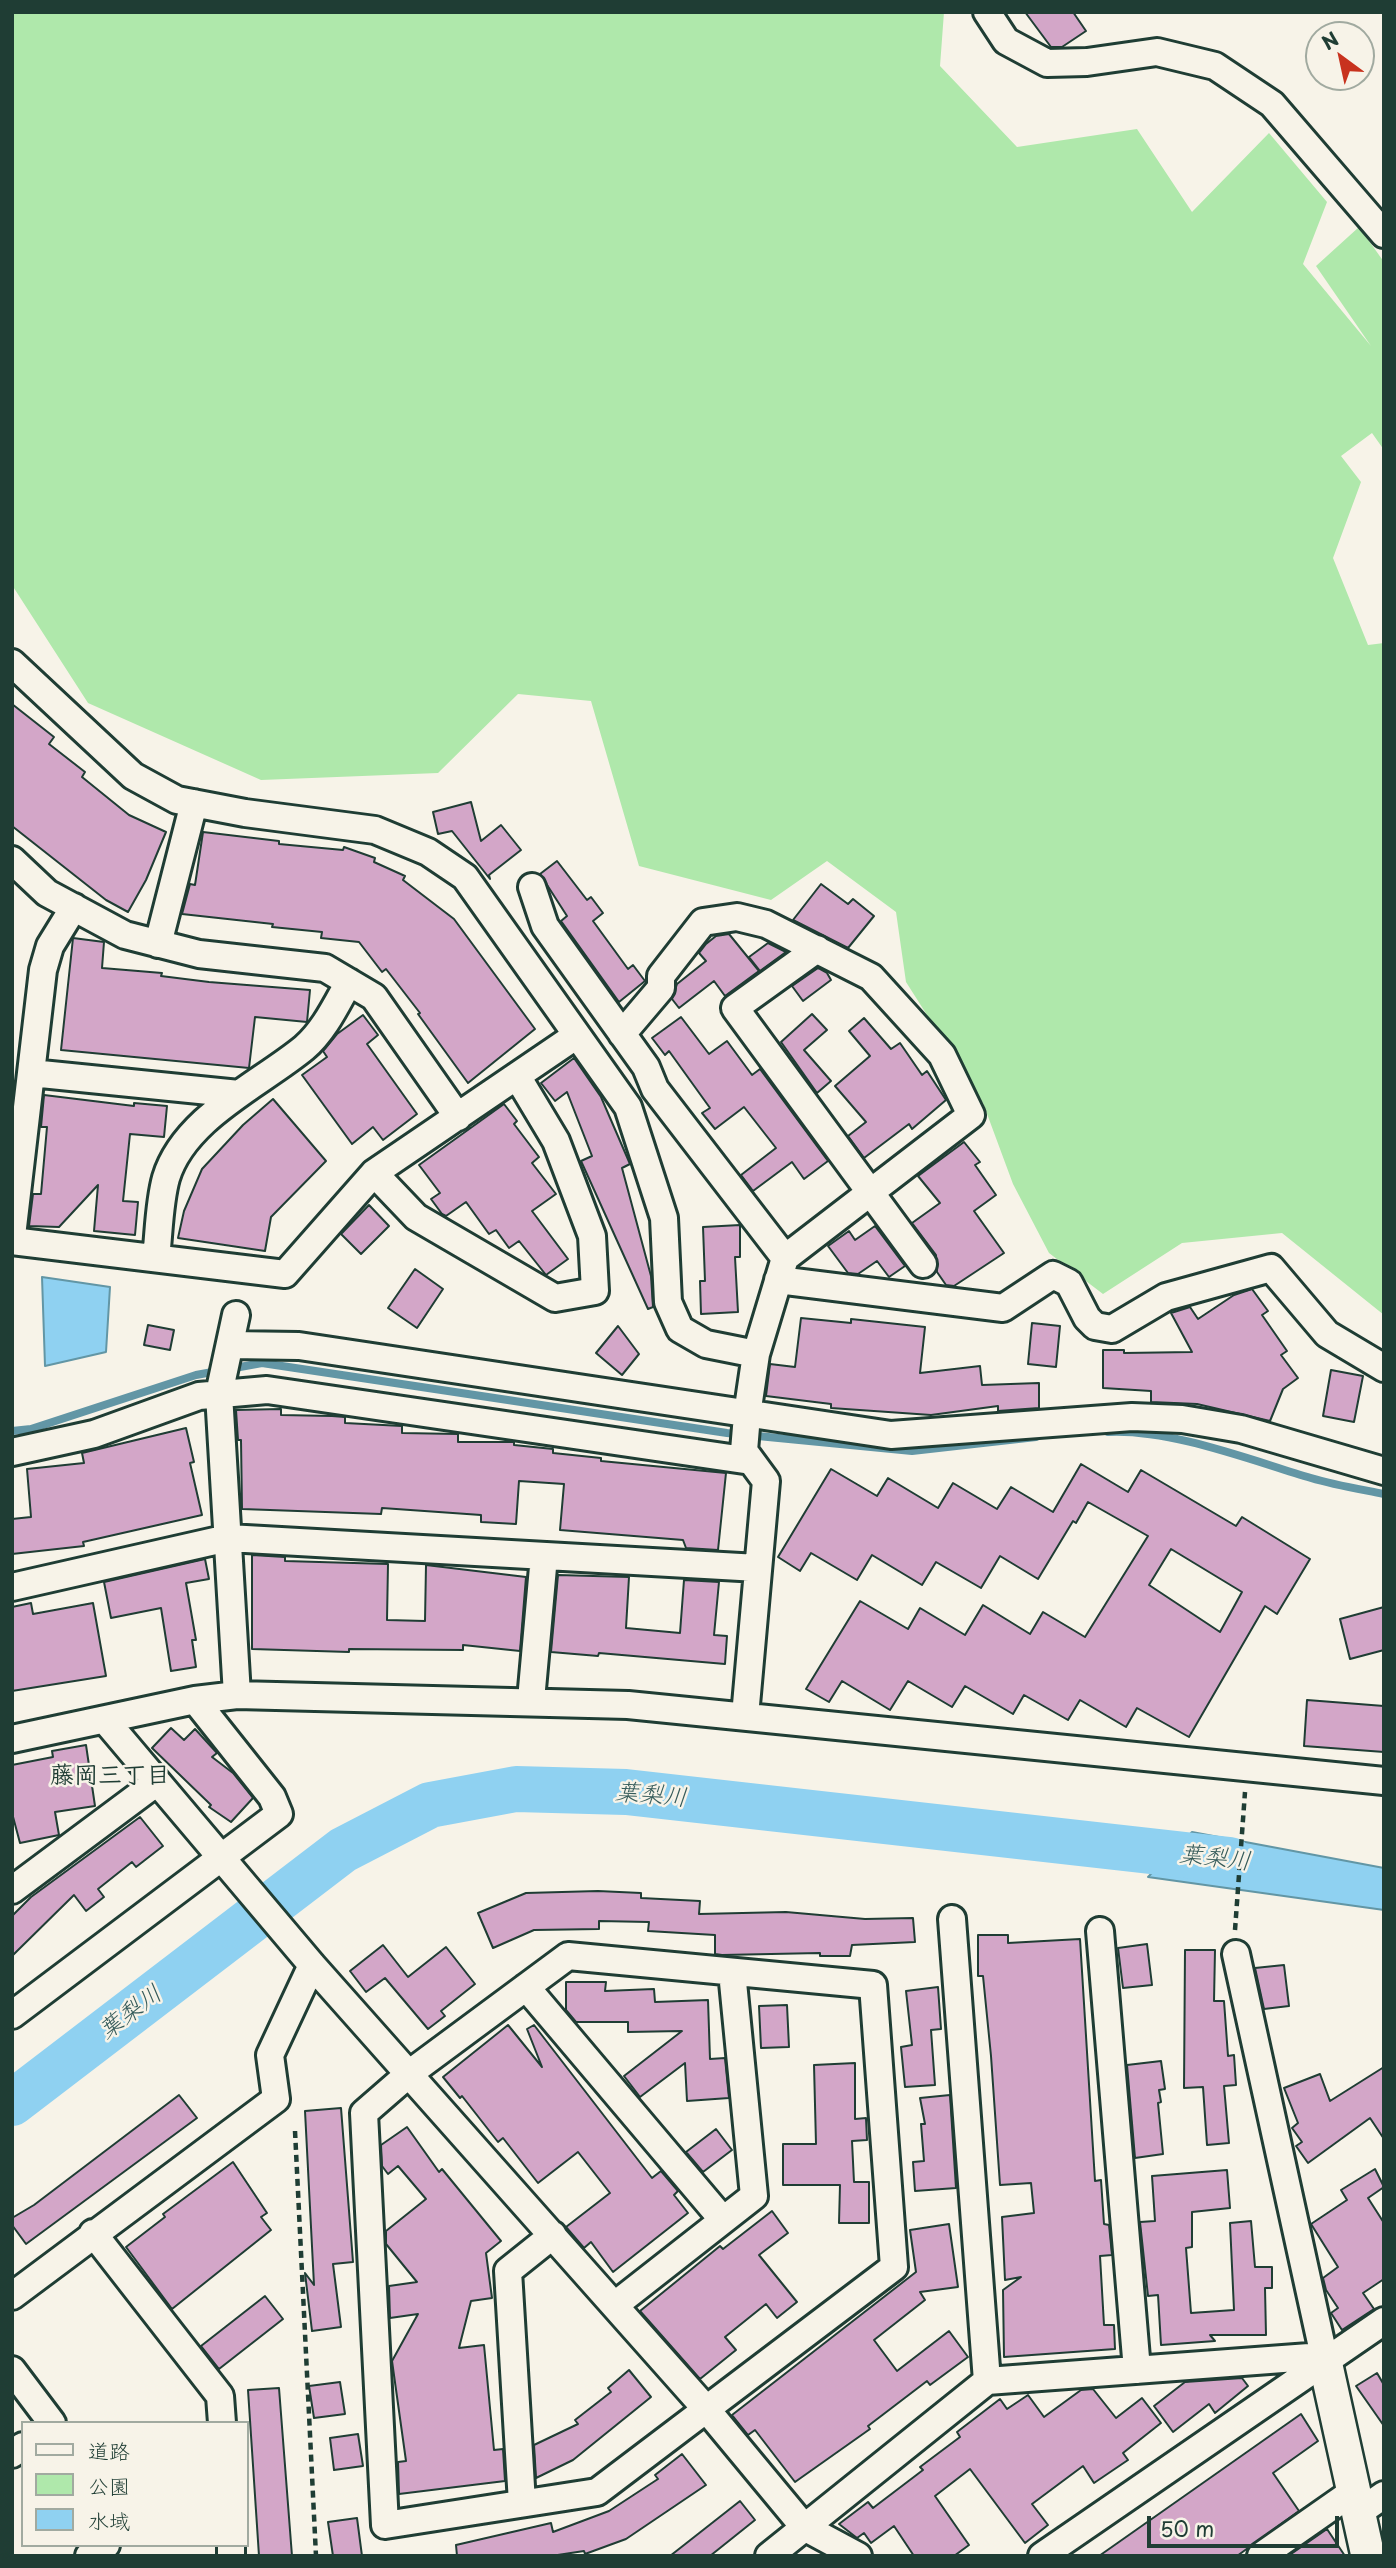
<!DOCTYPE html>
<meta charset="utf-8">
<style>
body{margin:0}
#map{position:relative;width:1396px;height:2568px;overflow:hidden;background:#f7f3e8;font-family:"Playpen Sans","Klee One",sans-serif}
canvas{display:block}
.frame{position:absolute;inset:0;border:14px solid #1f3d34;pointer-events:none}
.legend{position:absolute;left:21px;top:2421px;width:228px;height:126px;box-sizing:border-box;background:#f7f3e8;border:2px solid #a1aaa0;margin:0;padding:9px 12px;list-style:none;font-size:21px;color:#1f3d34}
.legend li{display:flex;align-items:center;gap:14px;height:35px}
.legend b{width:35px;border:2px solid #a1aaa0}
.north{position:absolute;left:1305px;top:21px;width:70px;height:70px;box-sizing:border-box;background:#f7f3e8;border:2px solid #a1aaa0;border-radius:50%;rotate:327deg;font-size:19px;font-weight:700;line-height:28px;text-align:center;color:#1f3d34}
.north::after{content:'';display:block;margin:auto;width:24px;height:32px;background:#c8321e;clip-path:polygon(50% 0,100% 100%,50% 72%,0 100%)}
.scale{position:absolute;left:1147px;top:2516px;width:192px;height:32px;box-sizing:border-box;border:4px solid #1f3d34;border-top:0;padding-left:9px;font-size:21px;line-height:24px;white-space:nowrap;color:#1f3d34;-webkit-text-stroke:5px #f7f3e8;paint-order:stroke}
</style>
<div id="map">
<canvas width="1396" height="2568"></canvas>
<div class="frame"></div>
<ul class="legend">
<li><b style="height:9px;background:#f7f3e8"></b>道路</li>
<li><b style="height:19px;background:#afe8ab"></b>公園</li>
<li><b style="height:19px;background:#8fd1f1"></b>水域</li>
</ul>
<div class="north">N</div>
<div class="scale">50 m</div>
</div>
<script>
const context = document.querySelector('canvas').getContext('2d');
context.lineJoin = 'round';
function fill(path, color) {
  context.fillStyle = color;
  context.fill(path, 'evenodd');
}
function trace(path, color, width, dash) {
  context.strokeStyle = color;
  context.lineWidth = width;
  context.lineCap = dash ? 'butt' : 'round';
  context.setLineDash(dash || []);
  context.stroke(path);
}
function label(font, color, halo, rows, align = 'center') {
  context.font = font + ' "Playpen Sans","Klee One",sans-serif';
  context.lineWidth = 5;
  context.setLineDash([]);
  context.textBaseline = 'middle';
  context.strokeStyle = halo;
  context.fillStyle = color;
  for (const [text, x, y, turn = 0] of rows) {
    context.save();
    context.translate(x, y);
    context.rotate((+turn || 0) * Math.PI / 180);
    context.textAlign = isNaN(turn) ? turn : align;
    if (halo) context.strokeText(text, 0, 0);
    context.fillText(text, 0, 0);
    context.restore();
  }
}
fill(new Path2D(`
 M 12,12 L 944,12 L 940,66 L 1017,147 L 1137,129 L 1192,212 L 1269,133 L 1327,202 L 1303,264 L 1371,346 L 1316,266 L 1359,227 L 1384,262 L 1384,450 L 1372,433 L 1341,456 L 1361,482 L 1333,558 L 1368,645 L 1384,643 L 1384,1315 L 1282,1233 L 1182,1243 L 1103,1294 L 1049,1253 L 1013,1184 L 983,1103 L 906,982 L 896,912 L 827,861 L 771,900 L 639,866 L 591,701 L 518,694 L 438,773 L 261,780 L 88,703 L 12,585 Z`), '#afe8ab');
const water = new Path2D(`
 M 42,1277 L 110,1287 L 106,1352 L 45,1366 Z
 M 1192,1832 L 1384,1868 L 1384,1910 L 1148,1877 Z`);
fill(water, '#8fd1f1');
trace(water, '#6296a5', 2);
trace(new Path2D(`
 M 12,1431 L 31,1429 L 196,1375 L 262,1363 L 727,1433 L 912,1451 L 1036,1437
 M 1108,1432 C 1171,1429 1250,1460 1311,1478 C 1334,1485 1359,1489 1384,1494`), '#6296a5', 8);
trace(new Path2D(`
 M 12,2103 L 343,1850 L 430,1805 L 516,1789 L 626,1792 L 1230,1860`), '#8fd1f1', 46);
const building = new Path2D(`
 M 1025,12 L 1073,12 L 1086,31 L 1062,47 L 1051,47 Z
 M 12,704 L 54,737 L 49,744 L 85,772 L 82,777 L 129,815 L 166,832 L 146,880 L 128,912 L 106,900 L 12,826 Z
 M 471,802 L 481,841 L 501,825 L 521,850 L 489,875 L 490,879 L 452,831 L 438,834 L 433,812 Z
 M 203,832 L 279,841 L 279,844 L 343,850 L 344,847 L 375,858 L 374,862 L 405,876 L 403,880 L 454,919 L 535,1029 L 468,1083 L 418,1014 L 420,1013 L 386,969 L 382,972 L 359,942 L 321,938 L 322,932 L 272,927 L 273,924 L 182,914 L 190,884 L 195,885 Z
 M 557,861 L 587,900 L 591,897 L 603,913 L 593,921 L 628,969 L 633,965 L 645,981 L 619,1002 L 561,921 L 567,916 L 540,874 Z
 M 821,884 L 848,904 L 853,899 L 874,916 L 848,948 L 793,920 Z
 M 729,934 L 759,971 L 725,996 L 714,981 L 679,1008 L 672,999 L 677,984 L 706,961 L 699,953 L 706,944 L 716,936 Z
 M 73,938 L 104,942 L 102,968 L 162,973 L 161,976 L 209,982 L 310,990 L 307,1022 L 255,1017 L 249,1068 L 61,1050 Z
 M 768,943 L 786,952 L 760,971 L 749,957 Z
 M 818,968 L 827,973 L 831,980 L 803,1001 L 792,986 Z
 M 812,1014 L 827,1030 L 804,1050 L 831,1081 L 817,1093 L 781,1042 Z
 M 363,1015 L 378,1035 L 367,1044 L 417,1114 L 383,1140 L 373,1127 L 352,1144 L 302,1075 L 327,1057 L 323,1051 L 337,1034 Z
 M 681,1017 L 709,1054 L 727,1041 L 752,1075 L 760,1069 L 828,1161 L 804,1179 L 792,1162 L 753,1191 L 741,1175 L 776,1148 L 744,1107 L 715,1129 L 702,1113 L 710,1108 L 669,1051 L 665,1055 L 652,1038 Z
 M 864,1018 L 891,1049 L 900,1043 L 922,1075 L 927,1071 L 946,1100 L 912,1129 L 909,1124 L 864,1158 L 848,1136 L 866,1122 L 835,1086 L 870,1056 L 849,1031 Z
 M 574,1058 L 601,1097 L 630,1164 L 622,1168 L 651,1276 L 653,1307 L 648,1309 L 581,1161 L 592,1156 L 567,1092 L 555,1101 L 541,1083 Z
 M 44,1095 L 134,1106 L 134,1103 L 167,1106 L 164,1137 L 130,1134 L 123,1201 L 138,1202 L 135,1235 L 94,1231 L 98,1185 L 59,1227 L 29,1226 L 33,1194 L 41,1194 L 47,1127 L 41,1127 Z
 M 273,1099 L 326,1161 L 271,1217 L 265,1251 L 178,1238 L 184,1211 L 202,1169 L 243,1125 Z
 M 504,1104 L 517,1121 L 514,1124 L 539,1157 L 532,1163 L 556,1194 L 532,1211 L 568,1259 L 546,1275 L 519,1241 L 509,1248 L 496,1230 L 489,1234 L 466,1202 L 446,1216 L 442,1214 L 431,1199 L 440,1193 L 419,1165 Z
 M 964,1142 L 980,1162 L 975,1165 L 996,1195 L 974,1211 L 1004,1253 L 954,1286 L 946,1285 L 937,1272 L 936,1255 L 912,1223 L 940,1203 L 918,1176 Z
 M 369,1205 L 389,1226 L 361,1254 L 341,1234 Z
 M 740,1225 L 740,1257 L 735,1257 L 738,1312 L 701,1314 L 700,1281 L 705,1281 L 703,1227 Z
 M 875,1226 L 905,1266 L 889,1277 L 877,1261 L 858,1274 L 848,1273 L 828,1246 L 849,1231 L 855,1240 Z
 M 415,1269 L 443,1289 L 417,1328 L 388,1308 Z
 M 1252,1289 L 1268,1311 L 1262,1315 L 1287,1351 L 1281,1355 L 1298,1378 L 1283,1389 L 1270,1421 L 1197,1404 L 1151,1402 L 1151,1391 L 1103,1388 L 1103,1350 L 1124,1350 L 1124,1353 L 1192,1352 L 1171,1313 L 1190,1307 L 1198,1319 L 1234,1295 Z
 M 801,1318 L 851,1323 L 851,1319 L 925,1327 L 920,1373 L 980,1366 L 982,1385 L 1039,1383 L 1039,1408 L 998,1411 L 998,1406 L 931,1415 L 831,1408 L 831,1404 L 766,1396 L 770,1364 L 795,1367 Z
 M 1032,1323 L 1060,1326 L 1056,1367 L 1028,1364 Z
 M 148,1325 L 174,1330 L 170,1350 L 144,1345 Z
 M 618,1326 L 639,1354 L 622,1375 L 596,1353 Z
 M 1331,1370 L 1363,1376 L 1354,1422 L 1323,1416 Z
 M 281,1409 L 281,1415 L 332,1416 L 345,1417 L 345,1423 L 402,1426 L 402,1433 L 458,1434 L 458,1442 L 514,1442 L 514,1445 L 553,1449 L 553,1453 L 601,1458 L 601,1461 L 726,1473 L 718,1550 L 686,1548 L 683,1540 L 560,1530 L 564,1484 L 519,1481 L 516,1524 L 481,1522 L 481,1515 L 382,1508 L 381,1514 L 242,1509 L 241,1440 L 238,1440 L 236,1410 Z
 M 186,1428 L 194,1462 L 190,1463 L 202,1515 L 83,1542 L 84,1546 L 12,1554 L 12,1519 L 31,1517 L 27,1469 L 84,1463 L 82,1453 Z
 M 1081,1464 L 1128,1492 L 1141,1470 L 1236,1526 L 1242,1517 L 1310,1559 L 1277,1614 L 1265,1606 L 1189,1737 L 1137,1708 L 1126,1727 L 1080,1700 L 1068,1720 L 1024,1695 L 1013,1714 L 965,1686 L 952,1707 L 908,1681 L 890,1710 L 842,1681 L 829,1702 L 806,1689 L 860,1601 L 908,1629 L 920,1608 L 965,1635 L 983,1605 L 1030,1634 L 1043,1612 L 1085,1637 L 1148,1536 L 1088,1502 L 1076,1523 L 1073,1521 L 1038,1579 L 1000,1556 L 981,1588 L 936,1562 L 922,1585 L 872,1555 L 857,1580 L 811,1553 L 800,1571 L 778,1557 L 831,1469 L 877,1496 L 888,1478 L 938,1508 L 953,1483 L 997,1509 L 1011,1487 L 1053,1512 ZM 1171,1549 L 1242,1592 L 1220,1632 L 1149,1585 Z
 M 252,1555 L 285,1557 L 285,1561 L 388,1564 L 387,1620 L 425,1621 L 426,1565 L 526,1577 L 520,1651 L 463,1645 L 463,1650 L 349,1649 L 349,1652 L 252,1649 Z
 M 205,1559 L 209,1579 L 186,1583 L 196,1640 L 192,1640 L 196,1667 L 171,1671 L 161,1608 L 111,1618 L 104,1582 Z
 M 558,1575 L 629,1577 L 626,1628 L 680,1633 L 684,1580 L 719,1582 L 714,1635 L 727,1636 L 725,1664 L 599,1653 L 598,1656 L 551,1652 Z
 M 31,1603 L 33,1614 L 93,1603 L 106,1676 L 12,1691 L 12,1607 Z
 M 1384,1607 L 1384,1650 L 1350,1659 L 1340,1619 Z
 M 1307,1700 L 1384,1706 L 1384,1752 L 1304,1746 Z
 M 171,1728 L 184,1740 L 195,1729 L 217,1753 L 212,1757 L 233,1773 L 253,1798 L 231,1822 L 209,1807 L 211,1805 L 152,1748 Z
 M 86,1745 L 95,1806 L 55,1812 L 59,1835 L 20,1843 L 12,1813 L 12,1765 L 53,1757 L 52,1751 Z
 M 140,1817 L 163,1846 L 136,1867 L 132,1862 L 98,1889 L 104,1897 L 86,1911 L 74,1895 L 12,1956 L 12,1916 L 31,1897 Z
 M 598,1891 L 641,1893 L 641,1898 L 700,1901 L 699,1914 L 786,1912 L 865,1919 L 913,1918 L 915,1942 L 852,1945 L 850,1956 L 820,1956 L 820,1953 L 722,1955 L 715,1954 L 715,1935 L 648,1931 L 649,1922 L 599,1921 L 599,1929 L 534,1930 L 493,1948 L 478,1913 L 526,1893 Z
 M 978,1935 L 1008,1935 L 1008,1943 L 1080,1939 L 1095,2181 L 1101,2180 L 1104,2224 L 1109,2225 L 1112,2255 L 1100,2256 L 1104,2325 L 1114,2325 L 1115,2349 L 1004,2357 L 1003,2290 L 1021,2277 L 1005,2280 L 1002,2217 L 1034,2213 L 1031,2183 L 1000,2185 L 991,2056 L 983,1976 L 978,1976 Z
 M 1147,1944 L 1152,1985 L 1123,1988 L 1118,1948 Z
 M 383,1945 L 408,1977 L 446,1947 L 475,1984 L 441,2011 L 445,2016 L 428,2029 L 385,1978 L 366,1992 L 350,1971 Z
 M 1185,1950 L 1215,1950 L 1214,2001 L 1224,2001 L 1228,2056 L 1234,2055 L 1236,2085 L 1224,2086 L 1229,2143 L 1207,2145 L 1203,2087 L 1184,2088 Z
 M 1284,1965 L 1289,2006 L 1264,2009 L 1255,1968 Z
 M 566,1982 L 606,1982 L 605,1991 L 654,1989 L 655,2002 L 708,2000 L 710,2059 L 725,2058 L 729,2098 L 687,2101 L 685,2063 L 640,2097 L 624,2076 L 682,2031 L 628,2032 L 628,2022 L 576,2022 L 566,2010 Z
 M 938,1987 L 941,2029 L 931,2030 L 935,2085 L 905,2087 L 901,2047 L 912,2045 L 906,1991 Z
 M 787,2005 L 789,2047 L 761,2048 L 759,2006 Z
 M 508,2025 L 542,2067 L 527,2029 L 534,2025 L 652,2178 L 661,2171 L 678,2191 L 674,2195 L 688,2213 L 613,2272 L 591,2242 L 584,2248 L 566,2227 L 610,2193 L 578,2152 L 538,2183 L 503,2138 L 498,2142 L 462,2096 L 460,2098 L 443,2077 Z
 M 1161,2061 L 1165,2089 L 1159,2090 L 1161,2102 L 1158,2103 L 1163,2154 L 1135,2158 L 1127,2065 Z
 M 855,2063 L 855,2119 L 866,2118 L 867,2140 L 852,2141 L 854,2182 L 869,2182 L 869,2223 L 839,2223 L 840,2185 L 783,2185 L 783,2144 L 816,2144 L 814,2065 Z
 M 1384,2067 L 1384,2139 L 1370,2118 L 1308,2163 L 1296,2146 L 1302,2142 L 1292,2128 L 1298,2123 L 1284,2088 L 1320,2074 L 1330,2101 Z
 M 179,2095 L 197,2118 L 26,2244 L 12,2225 L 12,2218 L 34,2205 Z
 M 950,2095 L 956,2188 L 915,2191 L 913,2162 L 924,2161 L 921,2124 L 925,2124 L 920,2098 Z
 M 341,2108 L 353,2262 L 333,2264 L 341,2327 L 312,2331 L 305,2273 L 314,2285 L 305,2111 Z
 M 407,2127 L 439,2172 L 442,2169 L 501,2241 L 486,2253 L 492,2298 L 471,2301 L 459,2348 L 484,2345 L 494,2450 L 503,2449 L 505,2481 L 399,2494 L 398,2462 L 406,2461 L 392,2361 L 418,2314 L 390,2318 L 389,2286 L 417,2282 L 386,2244 L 386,2231 L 426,2199 L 398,2166 L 388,2174 L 382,2166 L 381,2145 Z
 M 716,2129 L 732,2150 L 703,2172 L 686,2152 Z
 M 233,2162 L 267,2213 L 261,2217 L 271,2230 L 172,2309 L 126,2247 L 165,2217 L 163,2214 Z
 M 1375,2169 L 1384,2187 L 1368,2198 L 1384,2223 L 1384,2279 L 1363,2293 L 1374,2309 L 1342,2330 L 1331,2313 L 1338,2308 L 1326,2290 L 1323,2278 L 1338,2267 L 1311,2224 L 1347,2200 L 1341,2190 Z
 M 1227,2170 L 1230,2208 L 1192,2212 L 1192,2247 L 1186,2248 L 1191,2313 L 1234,2310 L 1230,2223 L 1251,2221 L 1255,2267 L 1272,2267 L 1272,2288 L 1265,2288 L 1266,2335 L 1210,2335 L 1215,2341 L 1161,2345 L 1158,2295 L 1148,2296 L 1140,2222 L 1155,2221 L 1152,2176 Z
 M 772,2211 L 788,2233 L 759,2255 L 797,2302 L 777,2318 L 766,2304 L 725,2337 L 736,2350 L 700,2379 L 640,2311 L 720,2246 L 723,2249 Z
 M 949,2224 L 958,2287 L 920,2292 L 925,2300 L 874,2340 L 897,2371 L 949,2331 L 968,2357 L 930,2385 L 927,2381 L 868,2426 L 870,2429 L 795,2482 L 755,2430 L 748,2435 L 732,2415 L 916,2272 L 910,2230 Z
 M 265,2296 L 283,2319 L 219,2369 L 201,2346 Z
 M 629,2370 L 651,2397 L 573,2460 L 536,2478 L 534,2445 L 578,2424 L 575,2420 L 611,2392 L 608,2388 Z
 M 1377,2373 L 1384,2385 L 1384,2426 L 1356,2386 Z
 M 1242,2378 L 1248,2386 L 1215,2413 L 1209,2404 L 1173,2432 L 1154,2406 L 1185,2382 Z
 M 340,2382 L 345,2414 L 314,2418 L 309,2386 Z
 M 279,2388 L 292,2556 L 259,2556 L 248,2390 Z
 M 1093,2389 L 1116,2418 L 1142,2398 L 1161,2423 L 1123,2453 L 1128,2460 L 1094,2483 L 1083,2466 L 1032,2504 L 1048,2525 L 1025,2543 L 970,2469 L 935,2496 L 969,2545 L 954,2556 L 914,2556 L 894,2526 L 871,2543 L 864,2533 L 857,2538 L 839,2524 L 868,2502 L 873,2508 L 923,2470 L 920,2467 L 960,2437 L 957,2432 L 1000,2399 L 1007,2409 L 1028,2395 L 1044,2417 L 1081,2390 Z
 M 1301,2414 L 1318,2441 L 1273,2473 L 1299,2511 L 1237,2556 L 1099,2556 Z
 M 358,2434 L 363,2466 L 334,2470 L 330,2438 Z
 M 682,2454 L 706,2485 L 626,2539 L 585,2554 L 584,2551 L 551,2556 L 457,2556 L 456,2545 L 551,2523 L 553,2532 L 609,2511 L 658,2479 L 655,2475 Z
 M 740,2501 L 755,2520 L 710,2556 L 670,2556 Z
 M 357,2518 L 362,2556 L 333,2556 L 328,2522 Z
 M 1327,2529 L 1345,2556 L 1292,2556 L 1291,2554 Z`);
fill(building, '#d3a6c8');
trace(building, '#1f3d34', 2);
const minor = new Path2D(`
 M 987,12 L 1006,41 L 1047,63 L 1087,62 L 1157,52 L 1215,66 L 1272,104 L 1384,234
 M 12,663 L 133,776 L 177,800 L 245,813 L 375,830 L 428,852 L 465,877 L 628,1107 L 664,1218 L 668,1302 L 680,1329 L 706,1344 L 756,1354
 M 12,860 L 47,893 L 125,935 L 199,954 L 325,968 L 374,997 L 458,1117
 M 532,887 L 545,926 L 646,1067 L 655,1089 L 785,1258
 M 158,944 L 194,803
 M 817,949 L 735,1008 L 923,1264
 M 622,1034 L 661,988 L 661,976 L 703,922 L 737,917 L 766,924 L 871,977 L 942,1055 L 971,1115 L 785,1258 L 756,1354 L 747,1415 L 744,1451 L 766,1481 L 745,1716
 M 31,1073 L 239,1094
 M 374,1173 L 416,1217 L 555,1298 L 595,1291 L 592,1236 L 556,1141 L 517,1076
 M 12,1236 L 43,970 L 50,946 L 74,907
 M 12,1241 L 285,1274 L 374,1173 L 577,1035
 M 156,1258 C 159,1233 159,1203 166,1178 C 184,1118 259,1085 304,1048 C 324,1031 336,1005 349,982
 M 778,1280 L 1003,1308 L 1053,1275 L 1069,1283 L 1087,1318 L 1095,1326 L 1112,1329 L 1166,1297 L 1271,1268 L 1327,1334 L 1384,1368
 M 236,1315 L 219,1394 L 237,1695
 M 230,1345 L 299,1346 L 891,1435 L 1132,1417 L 1182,1419 L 1241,1429 L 1384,1471
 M 12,1452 L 94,1434 L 199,1396 L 267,1390 L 751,1461
 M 12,1587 L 228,1538 L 758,1568
 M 531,1700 L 544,1556
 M 105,1720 L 312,1965 L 707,2410 L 804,2527 L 858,2556
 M 12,1739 L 195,1700 L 237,1695 L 628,1705 L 1384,1781
 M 12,1890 L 157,1782
 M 952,1919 L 987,2381
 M 1100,1931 L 1137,2370
 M 1236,1954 L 1325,2361
 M 568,1956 L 873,1985 L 894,2267 L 597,2492 L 385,2525 L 364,2113 L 410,2073 Z
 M 526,1987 L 723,2220
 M 12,2015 L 279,1814 L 272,1797 L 195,1700
 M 93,2233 L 220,2396 L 222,2423
 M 12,2296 L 276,2099 L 270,2055 L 312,1965
 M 615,2305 L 754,2196 L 732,1972
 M 12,2370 L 52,2423
 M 12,2454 L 23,2446
 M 522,2503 L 508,2271 L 553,2235
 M 1358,2513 L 1384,2495
 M 231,2545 L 231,2556
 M 89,2556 L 106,2545
 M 769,2556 L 987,2381 L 1323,2356
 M 1042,2556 L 1384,2321
 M 1261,2556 L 1354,2491`);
const tertiary = new Path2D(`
 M 1325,2361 L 1368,2556`);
trace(minor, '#1f3d34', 32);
trace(tertiary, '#1f3d34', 38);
trace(new Path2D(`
 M 1235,1930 L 1245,1792
 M 295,2131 L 316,2556`), '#1f3d34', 4.5, [7, 5]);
trace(minor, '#f7f3e8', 26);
trace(tertiary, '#f7f3e8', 33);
label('bold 24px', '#1f3d34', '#f7f3e8', [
 ["藤岡三丁目",110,1776]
]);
label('italic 24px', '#355b5a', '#f7f3e8', [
 ["葉梨川",651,1796,5],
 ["葉梨川",1215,1859,6],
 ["葉梨川",131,2013,-37]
]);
</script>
